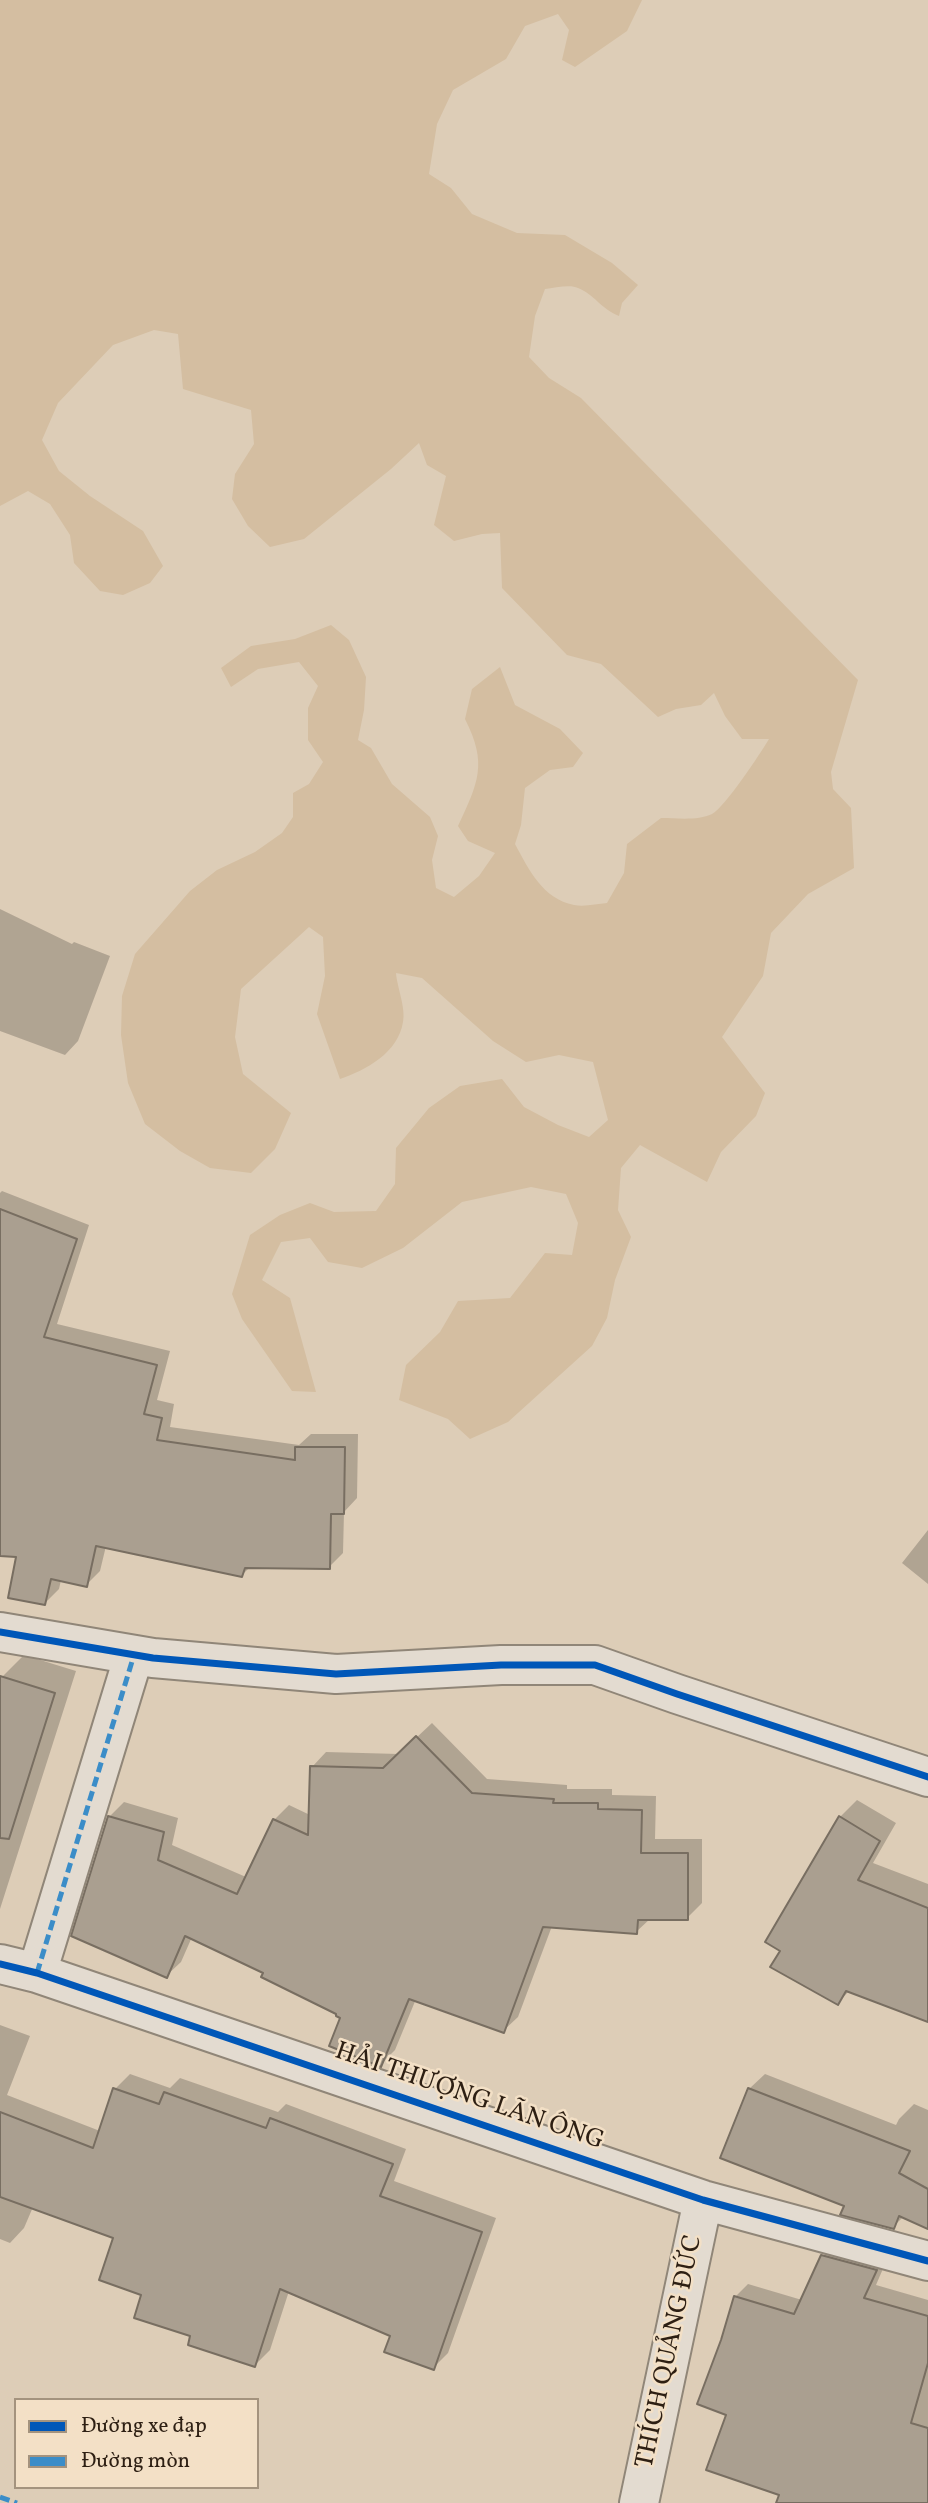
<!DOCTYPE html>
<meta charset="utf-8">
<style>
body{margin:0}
#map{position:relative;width:928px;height:2503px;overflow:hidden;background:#ddcdb7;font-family:Vollkorn,serif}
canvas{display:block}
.legend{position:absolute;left:14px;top:2398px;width:245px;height:91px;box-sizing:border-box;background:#f3e0c6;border:2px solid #a4937e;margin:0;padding:9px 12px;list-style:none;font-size:21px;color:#2d1f13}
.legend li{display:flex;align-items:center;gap:14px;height:35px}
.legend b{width:35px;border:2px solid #a4937e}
</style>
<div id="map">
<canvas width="928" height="2503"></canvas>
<ul class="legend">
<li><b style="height:9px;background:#0057b8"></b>Đường xe đạp</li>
<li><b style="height:9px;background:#3b8dc8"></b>Đường mòn</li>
</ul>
</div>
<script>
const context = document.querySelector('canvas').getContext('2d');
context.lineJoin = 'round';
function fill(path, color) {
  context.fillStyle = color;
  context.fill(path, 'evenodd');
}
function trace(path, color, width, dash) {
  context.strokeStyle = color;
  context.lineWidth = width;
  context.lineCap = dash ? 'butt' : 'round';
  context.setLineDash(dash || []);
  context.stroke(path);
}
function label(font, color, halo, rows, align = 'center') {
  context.font = font + ' Vollkorn,serif';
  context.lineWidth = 5;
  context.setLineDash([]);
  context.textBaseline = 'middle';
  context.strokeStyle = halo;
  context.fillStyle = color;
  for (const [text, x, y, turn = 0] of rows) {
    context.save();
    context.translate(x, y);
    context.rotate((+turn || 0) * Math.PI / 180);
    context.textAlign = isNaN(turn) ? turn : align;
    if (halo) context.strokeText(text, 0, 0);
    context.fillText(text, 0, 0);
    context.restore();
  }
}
fill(new Path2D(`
 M 0,0 L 642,0 L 627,31 L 575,67 L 562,60 L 569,30 L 558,14 L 525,26 L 506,59 L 453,90 L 437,124 L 429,174 L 451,188 L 472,214 L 517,233 L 565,235 L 612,263 L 638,285 L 622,303 L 619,316 C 601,309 594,294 578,288 C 570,284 555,288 545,289 L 535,316 L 529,357 L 549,378 L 581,398 L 858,680 L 831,772 L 833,789 L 851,808 L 854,868 L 808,894 L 771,933 L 763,976 L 722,1037 L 765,1093 L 756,1116 L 721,1152 L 707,1182 L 640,1145 L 621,1168 L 618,1210 L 631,1237 L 615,1280 L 607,1318 L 592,1346 L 508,1422 L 470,1439 L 448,1419 L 399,1400 L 406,1365 L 440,1332 L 458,1301 L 510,1298 L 545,1253 L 572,1255 L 578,1223 L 566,1194 L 531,1187 L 462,1202 L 403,1248 L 362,1268 L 328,1262 L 310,1238 L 281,1242 L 262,1280 L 290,1298 L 316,1392 L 292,1391 L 242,1319 L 232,1294 L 250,1235 L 280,1215 L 310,1203 L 334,1212 L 376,1211 L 395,1184 L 396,1148 L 429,1108 L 460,1086 L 502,1079 L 524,1107 L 558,1125 L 589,1137 L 608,1120 L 593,1062 L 559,1055 L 526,1062 L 493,1041 L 422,978 L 396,973 C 397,987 406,1008 403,1022 C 398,1053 366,1070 340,1079 L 317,1014 L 325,976 L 323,937 L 309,927 L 241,989 L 235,1037 L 243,1074 L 291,1113 L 275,1149 L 251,1173 L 210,1168 L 180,1151 L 145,1124 L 128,1083 L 121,1035 L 122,996 L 135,954 L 190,891 L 217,870 L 255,852 L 282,833 L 293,817 L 293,793 L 309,784 L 323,762 L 308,740 L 308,708 L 318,686 L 299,662 L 258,669 L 231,687 L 221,668 L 251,646 L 295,639 L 331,625 L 349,640 L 366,677 L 364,710 L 358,740 L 371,748 L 392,784 L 430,817 L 438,836 L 432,860 L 436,888 L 454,897 L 479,876 L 495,853 L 468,841 L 458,826 C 478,783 488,764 465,719 L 472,689 L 500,667 L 515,705 L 560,729 L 583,753 L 573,767 L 550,770 L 525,788 L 521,825 L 515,844 C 529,870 543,899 574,905 C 584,907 597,904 607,903 L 624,873 L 627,844 L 661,818 C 676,818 698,821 712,814 C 725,807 760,754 769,739 L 742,739 L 725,716 L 714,693 L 701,705 L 676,709 L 658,717 L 601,664 L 567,655 L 502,588 L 500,533 L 482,534 L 454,541 L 434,525 L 446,476 L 427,465 L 419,443 L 391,469 L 304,539 L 270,547 L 248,526 L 232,499 L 235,474 L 254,444 L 251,410 L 183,389 L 178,334 L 154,330 L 113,345 L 58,403 L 42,440 L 59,471 L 90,496 L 143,531 L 163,566 L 150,583 L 123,595 L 100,591 L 74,563 L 70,535 L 50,504 L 28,491 L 0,506 Z`), '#d4bea1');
fill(new Path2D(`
 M 0,909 L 72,944 L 74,942 L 110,956 L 78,1041 L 65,1055 L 0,1031 Z
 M 2,1191 L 89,1225 L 57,1324 L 170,1351 L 157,1400 L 174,1404 L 170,1427 L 299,1445 L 311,1434 L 358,1434 L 357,1498 L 344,1512 L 343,1553 L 329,1567 L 251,1566 L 242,1575 L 106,1546 L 100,1571 L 86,1585 L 61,1580 L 59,1589 L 45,1603 L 19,1555 L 0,1554 L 0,1193 Z
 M 928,1530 L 928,1584 L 902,1563 Z
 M 24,1655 L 76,1671 L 0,1909 L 0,1683 L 2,1677 Z
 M 432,1723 L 487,1779 L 567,1785 L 567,1789 L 612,1789 L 612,1795 L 656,1796 L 655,1839 L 702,1839 L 702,1903 L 687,1918 L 651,1918 L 636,1932 L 552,1926 L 518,2017 L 503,2031 L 416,1999 L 395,2050 L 380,2065 L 339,2013 L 265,1972 L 192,1937 L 181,1962 L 166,1976 L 109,1817 L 124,1802 L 178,1818 L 172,1845 L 246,1877 L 274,1820 L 289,1805 L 310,1815 L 312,1767 L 326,1752 L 399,1754 Z
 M 857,1800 L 896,1823 L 873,1863 L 928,1884 L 928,2021 L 850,1990 L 838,2003 L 782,1950 L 840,1817 Z
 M 0,2025 L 30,2036 L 7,2095 L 100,2131 L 115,2089 L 130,2074 L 170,2088 L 180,2078 L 278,2112 L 286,2104 L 406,2149 L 394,2181 L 496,2218 L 448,2353 L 433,2368 L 392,2335 L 289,2291 L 270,2350 L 255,2365 L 193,2335 L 144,2294 L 115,2237 L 33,2207 L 24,2228 L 10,2243 L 0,2239 Z
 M 765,2074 L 896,2125 L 899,2119 L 914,2104 L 928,2110 L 928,2214 L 904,2216 L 893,2227 L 847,2205 L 749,2089 Z
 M 836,2243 L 888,2257 L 876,2285 L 928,2300 L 928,2434 L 728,2414 L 723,2340 L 735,2297 L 748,2284 L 802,2300 L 823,2256 Z`), '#0003');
const building = new Path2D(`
 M 0,1209 L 77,1239 L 44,1337 L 157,1365 L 144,1414 L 162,1418 L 157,1440 L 295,1460 L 295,1447 L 345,1447 L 344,1514 L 331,1514 L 330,1569 L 245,1568 L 242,1577 L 96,1546 L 87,1587 L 51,1579 L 45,1605 L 8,1598 L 16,1557 L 0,1556 Z
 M 0,1676 L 55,1693 L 9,1839 L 0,1838 Z
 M 416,1736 L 472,1793 L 554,1799 L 553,1803 L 598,1803 L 598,1809 L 642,1810 L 641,1853 L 688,1853 L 688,1920 L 638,1920 L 637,1934 L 543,1927 L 504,2033 L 409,1999 L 381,2067 L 329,2046 L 340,2018 L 336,2016 L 336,2014 L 261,1977 L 263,1973 L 185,1936 L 167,1978 L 71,1936 L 108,1816 L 164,1832 L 158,1860 L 237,1894 L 273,1819 L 308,1835 L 310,1766 L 383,1768 Z
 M 839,1816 L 880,1841 L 858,1880 L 928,1908 L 928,2022 L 846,1991 L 838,2005 L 770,1967 L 780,1951 L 765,1942 Z
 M 113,2088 L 159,2104 L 164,2092 L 266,2128 L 270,2118 L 393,2164 L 380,2196 L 482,2232 L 434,2370 L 384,2352 L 390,2336 L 280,2289 L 255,2367 L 188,2345 L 190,2336 L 134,2318 L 141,2295 L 99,2280 L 113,2238 L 0,2197 L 0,2112 L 93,2148 Z
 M 748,2088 L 910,2151 L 899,2173 L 928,2189 L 928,2229 L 899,2216 L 894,2229 L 840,2215 L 844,2206 L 720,2158 Z
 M 821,2255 L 877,2270 L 864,2298 L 928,2316 L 928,2363 L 911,2423 L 928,2428 L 928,2503 L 776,2503 L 779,2495 L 706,2470 L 726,2415 L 697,2404 L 721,2340 L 734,2296 L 794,2314 Z`);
fill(building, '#aa9f90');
trace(building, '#786e61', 2);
const minor = new Path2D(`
 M 0,1632 L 153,1658 L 336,1674 L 501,1665 L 595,1665 L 677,1694 L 928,1777
 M 0,1964 L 37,1973 L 703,2200 L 928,2261
 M 37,1973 L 134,1655
 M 639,2503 L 703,2200`);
trace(minor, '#908678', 42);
trace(minor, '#e3dbd0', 38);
trace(new Path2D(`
 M 37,1973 L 134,1655
 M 0,2497 L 17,2503`), '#3b8dc8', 5, [10, 5]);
trace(new Path2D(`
 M 0,1632 L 153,1658 L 336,1674 L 501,1665 L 595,1665 L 677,1694 L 928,1777
 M 0,1964 L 37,1973 L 703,2200 L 928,2261`), '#0057b8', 7);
label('26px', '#2d1f13', '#f3e0c6', [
 ["HẢI THƯỢNG LÃN ÔNG",469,2098,19],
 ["THÍCH QUẢNG ĐỨC",671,2352,-78]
]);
</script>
